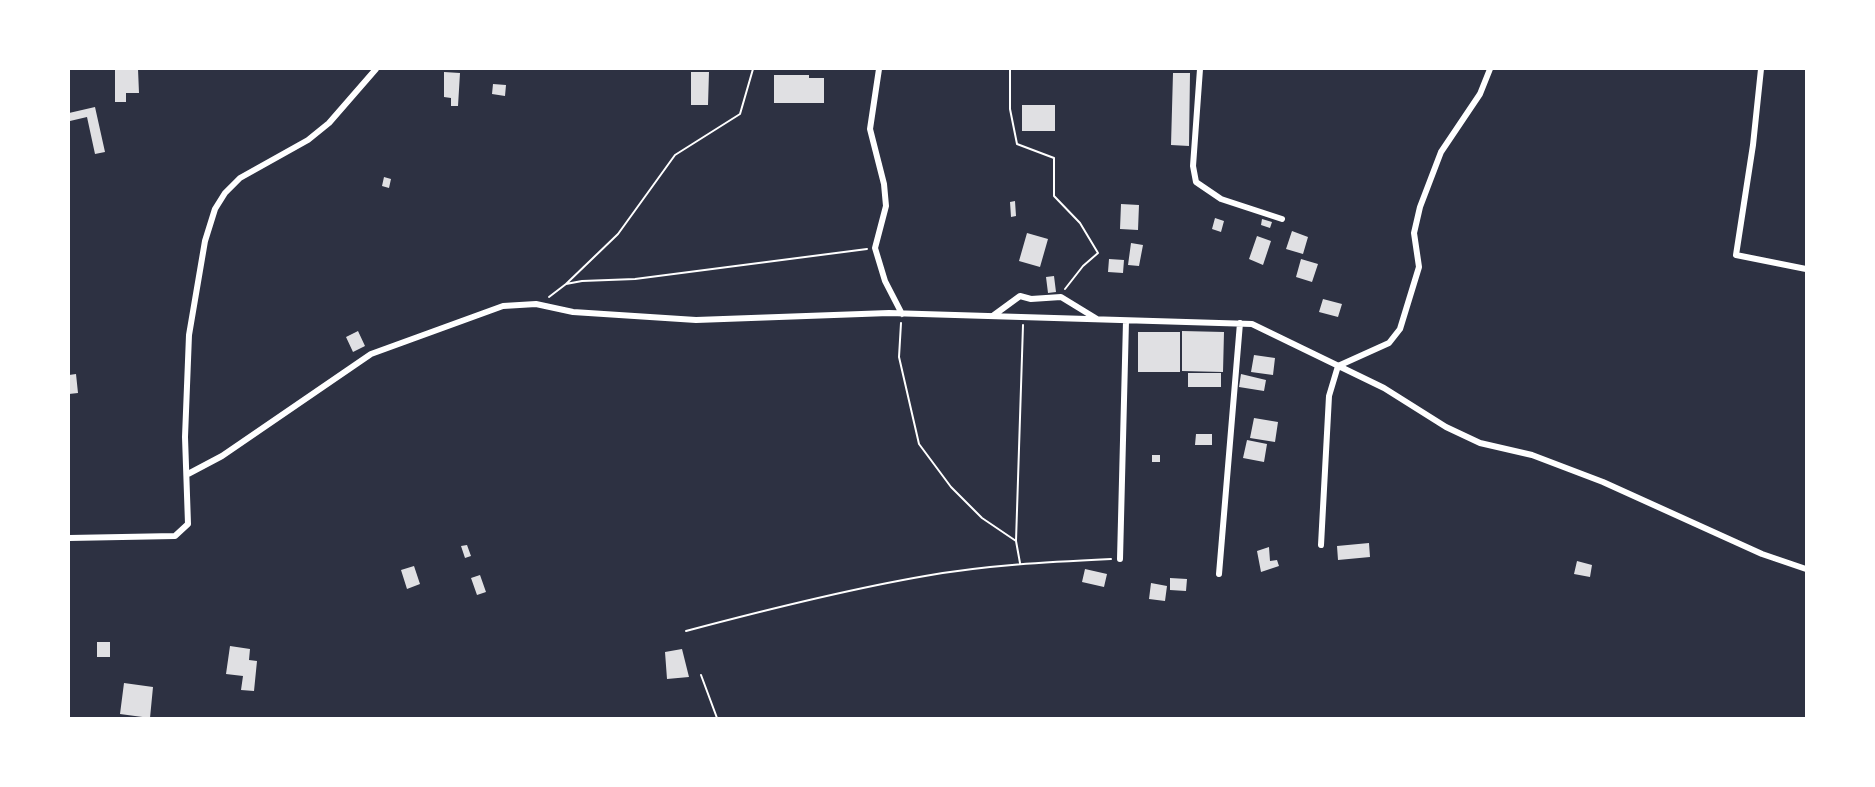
<!DOCTYPE html>
<style>
body{margin:0}
#map{position:relative;width:1875px;height:787px;overflow:hidden;background:#2d3142;font-family:"Golos Text",sans-serif}
canvas{display:block}
.frame{position:absolute;inset:0;border:70px solid #fff;pointer-events:none}
</style>
<div id="map">
<canvas width="1875" height="787"></canvas>
<div class="frame"></div>
</div>
<script>
const context = document.querySelector('canvas').getContext('2d');
context.lineJoin = 'round';
function fill(path, color) {
  context.fillStyle = color;
  context.fill(path, 'evenodd');
}
function trace(path, color, width, dash) {
  context.strokeStyle = color;
  context.lineWidth = width;
  context.lineCap = dash ? 'butt' : 'round';
  context.setLineDash(dash || []);
  context.stroke(path);
}
fill(new Path2D(`
 M 115,69 L 138,69 L 139,93 L 126,93 L 126,102 L 115,102 Z
 M 444,72 L 460,73 L 458,106 L 451,106 L 451,98 L 444,97 Z
 M 691,72 L 709,72 L 708,105 L 691,105 Z
 M 1173,73 L 1190,73 L 1189,146 L 1171,145 Z
 M 774,75 L 809,75 L 809,78 L 824,78 L 824,103 L 774,103 Z
 M 493,84 L 506,85 L 505,96 L 492,94 Z
 M 1022,105 L 1055,105 L 1055,131 L 1022,131 Z
 M 95,107 L 105,152 L 95,154 L 87,117 L 70,121 L 69,118 L 69,113 Z
 M 384,177 L 391,179 L 389,188 L 382,186 Z
 M 1015,201 L 1016,216 L 1011,217 L 1010,202 Z
 M 1121,204 L 1139,205 L 1138,230 L 1120,229 Z
 M 1215,218 L 1224,221 L 1221,232 L 1212,229 Z
 M 1262,219 L 1272,222 L 1270,228 L 1261,225 Z
 M 1292,231 L 1308,237 L 1303,254 L 1286,249 Z
 M 1027,233 L 1048,239 L 1040,267 L 1019,261 Z
 M 1257,236 L 1271,241 L 1263,265 L 1249,259 Z
 M 1131,243 L 1143,245 L 1139,266 L 1128,265 Z
 M 1109,259 L 1124,260 L 1123,273 L 1108,272 Z
 M 1301,259 L 1318,264 L 1312,282 L 1296,277 Z
 M 1054,276 L 1056,292 L 1048,293 L 1046,277 Z
 M 1323,299 L 1342,304 L 1338,317 L 1319,312 Z
 M 358,331 L 365,346 L 353,352 L 346,337 Z
 M 1182,331 L 1224,332 L 1223,372 L 1182,371 Z
 M 1138,332 L 1180,332 L 1180,372 L 1138,372 Z
 M 1254,355 L 1275,358 L 1273,375 L 1251,372 Z
 M 1188,373 L 1221,373 L 1221,387 L 1188,387 Z
 M 76,374 L 78,393 L 69,394 L 69,375 Z
 M 1241,374 L 1266,380 L 1264,391 L 1239,387 Z
 M 1254,418 L 1278,422 L 1275,442 L 1250,438 Z
 M 1196,434 L 1212,434 L 1212,445 L 1195,445 Z
 M 1247,440 L 1267,444 L 1264,462 L 1243,458 Z
 M 1152,455 L 1160,455 L 1160,462 L 1152,462 Z
 M 1369,543 L 1370,557 L 1338,560 L 1337,546 Z
 M 467,545 L 471,556 L 465,558 L 461,546 Z
 M 1269,547 L 1270,561 L 1277,560 L 1279,566 L 1261,572 L 1257,551 Z
 M 1577,561 L 1592,565 L 1590,577 L 1574,574 Z
 M 414,566 L 420,584 L 407,589 L 401,570 Z
 M 1085,569 L 1107,574 L 1104,587 L 1082,582 Z
 M 480,575 L 486,592 L 477,595 L 471,578 Z
 M 1170,578 L 1187,579 L 1186,591 L 1170,590 Z
 M 1151,583 L 1167,586 L 1165,601 L 1149,599 Z
 M 97,642 L 110,642 L 110,657 L 97,657 Z
 M 230,646 L 250,649 L 249,660 L 257,661 L 254,691 L 241,690 L 243,676 L 226,674 Z
 M 682,649 L 689,677 L 667,679 L 665,652 Z
 M 124,683 L 153,687 L 150,718 L 120,714 Z`), '#e0e0e3');
trace(new Path2D(`
 M 1010,69 L 1010,109 L 1017,144 L 1054,158 L 1054,196 L 1080,223 L 1098,253 L 1083,266 L 1065,289
 M 566,284 L 618,234 L 675,155 L 740,114 L 753,69
 M 549,297 L 566,284 L 582,281 L 635,279 L 867,249
 M 901,323 L 899,357 L 919,444 L 951,487 L 982,518 L 1016,541 L 1020,563
 M 1016,541 L 1023,325
 M 686,631 C 765,610 844,590 925,576 C 987,565 1048,562 1111,559
 M 701,675 L 717,718`), '#fff', 2);
trace(new Path2D(`
 M 879,69 L 870,129 L 884,184 L 886,206 L 875,248 L 885,281 L 902,314
 M 1200,69 L 1193,166 L 1196,182 L 1221,199 L 1282,219
 M 1761,69 L 1753,145 L 1736,255 L 1806,269
 M 994,315 L 1020,296 L 1031,299 L 1061,297 L 1097,319
 M 188,474 L 222,456 L 371,354 L 503,306 L 536,304 L 573,312 L 696,320 L 889,313 L 1252,324 L 1384,388 L 1446,427 L 1480,443 L 1532,455 L 1603,482 L 1762,554 L 1806,569
 M 69,538 L 175,536 L 188,524 L 185,437 L 189,335 L 205,241 L 215,209 L 225,193 L 240,178 L 308,140 L 329,123 L 376,69
 M 1321,545 L 1329,396 L 1338,366 L 1389,343 L 1400,329 L 1419,267 L 1414,233 L 1420,207 L 1441,152 L 1480,94 L 1490,69
 M 1120,559 L 1126,321
 M 1219,574 L 1240,323`), '#fff', 6);
</script>
